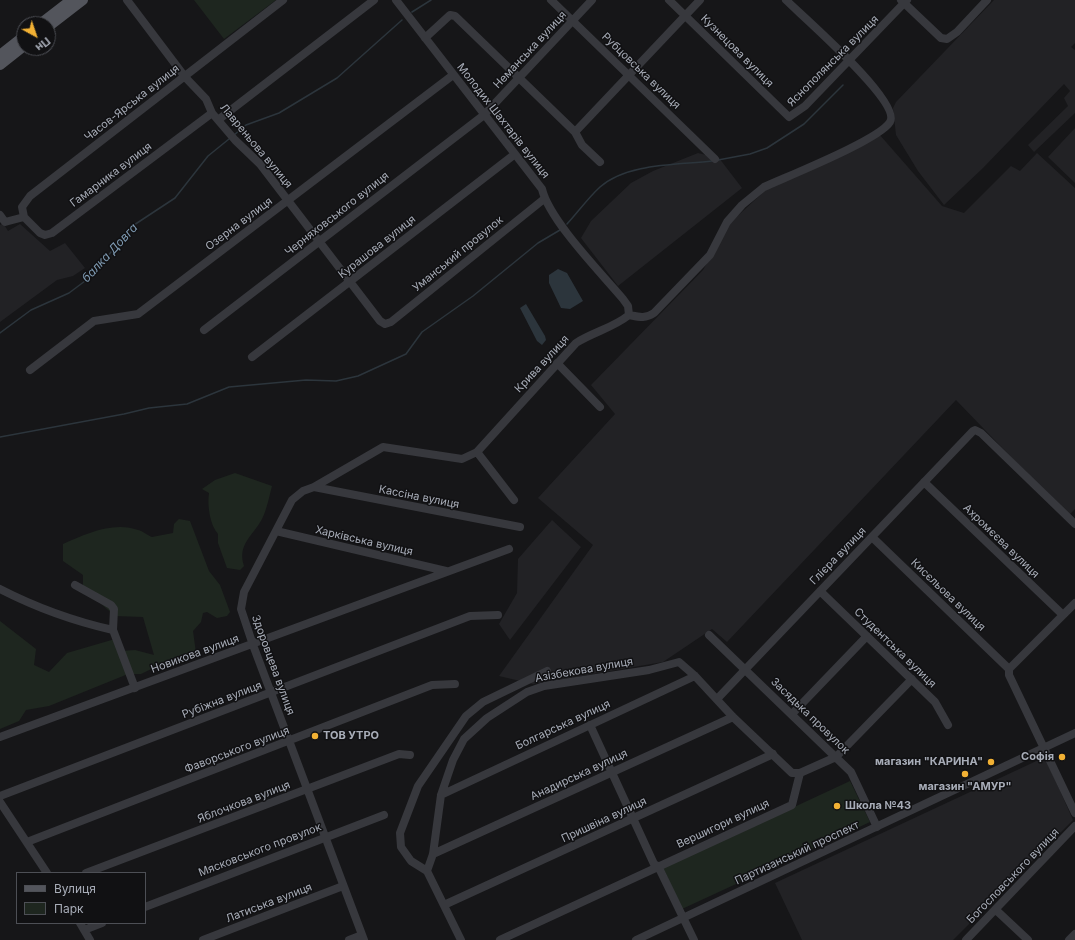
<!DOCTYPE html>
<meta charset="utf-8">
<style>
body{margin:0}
#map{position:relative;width:1075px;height:940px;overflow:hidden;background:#161618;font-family:Inter,sans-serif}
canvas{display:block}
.legend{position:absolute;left:16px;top:872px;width:130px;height:52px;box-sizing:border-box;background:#111113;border:1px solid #4d4f55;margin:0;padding:5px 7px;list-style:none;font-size:12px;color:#a8adb8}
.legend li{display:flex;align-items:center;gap:8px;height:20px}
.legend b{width:20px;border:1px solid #4d4f55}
.north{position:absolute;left:16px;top:16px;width:40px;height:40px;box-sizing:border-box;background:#111113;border:1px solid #4d4f55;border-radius:50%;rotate:140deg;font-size:11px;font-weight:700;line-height:16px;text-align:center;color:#a8adb8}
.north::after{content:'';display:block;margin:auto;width:14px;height:18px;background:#f2b134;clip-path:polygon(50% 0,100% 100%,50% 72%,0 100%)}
</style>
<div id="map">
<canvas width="1075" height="940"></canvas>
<ul class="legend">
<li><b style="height:5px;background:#53555c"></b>Вулиця</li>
<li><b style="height:11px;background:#1e261f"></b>Парк</li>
</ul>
<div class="north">Пн</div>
</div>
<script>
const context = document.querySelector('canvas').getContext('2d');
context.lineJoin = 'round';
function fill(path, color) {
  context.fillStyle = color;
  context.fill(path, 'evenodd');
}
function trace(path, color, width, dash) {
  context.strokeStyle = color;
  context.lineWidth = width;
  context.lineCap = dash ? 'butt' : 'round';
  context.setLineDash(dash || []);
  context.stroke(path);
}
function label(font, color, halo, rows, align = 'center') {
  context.font = font + ' Inter,sans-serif';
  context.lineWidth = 3;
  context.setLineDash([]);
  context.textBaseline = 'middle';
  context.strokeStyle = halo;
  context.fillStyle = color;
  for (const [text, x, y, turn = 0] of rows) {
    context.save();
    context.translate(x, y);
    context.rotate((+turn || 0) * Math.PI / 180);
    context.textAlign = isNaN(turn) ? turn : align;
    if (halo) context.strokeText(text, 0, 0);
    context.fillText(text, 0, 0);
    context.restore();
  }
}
fill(new Path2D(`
 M 994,0 L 1075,0 L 1075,43 L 1071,47 L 1075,50 L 1075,113 L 1034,152 L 1028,145 L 1068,106 L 1064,98 L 1070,91 L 1064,84 L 983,168 L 944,205 L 918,171 L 896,135 L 893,108 L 896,102 Z
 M 1075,128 L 1075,183 L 1048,157 Z
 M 879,134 L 942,206 L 964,213 L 1011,166 L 1020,171 L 1037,153 L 1075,188 L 1075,509 L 1068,516 L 956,400 L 727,642 L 712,629 L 663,662 L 533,684 L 499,676 L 593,545 L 538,498 L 615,414 L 591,385 L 703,270 L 730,223 L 769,187 Z
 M 698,153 L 719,158 L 742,188 L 618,286 L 581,238 L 591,221 L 631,183 L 653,171 Z
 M 3,223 L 8,231 L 20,224 L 50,251 L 65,243 L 85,268 L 73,276 L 57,280 L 0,322 L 0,225 Z
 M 552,520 L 581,547 L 510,640 L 499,624 L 517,593 L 518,559 Z
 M 1045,757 L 1073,820 L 953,940 L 802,940 L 775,883 Z`), '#222225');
fill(new Path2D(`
 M 194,0 L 276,0 L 224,39 Z
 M 235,473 L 272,486 C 269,497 267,509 262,519 C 253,536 237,544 244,566 L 240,570 L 227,568 L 218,543 L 218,534 C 210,525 207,506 209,493 L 202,489 L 215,480 Z
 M 179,519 L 190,521 L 209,571 L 220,585 L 230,612 L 227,616 L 217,618 L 207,612 L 203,613 L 201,622 L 193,631 L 196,653 L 190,659 L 178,656 L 141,674 L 128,674 L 49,706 L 26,710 L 19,721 L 0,729 L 0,621 L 36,649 L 34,665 L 49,672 L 67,653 L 115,639 L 121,651 L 135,650 L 154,655 L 143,617 L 115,616 L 83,588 L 83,575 L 63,561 L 63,544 C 85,534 114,521 138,530 C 143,531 147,535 152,537 L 173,533 L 174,524 Z
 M 850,781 L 870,822 L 682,909 L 663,868 Z`), '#1e261f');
fill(new Path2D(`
 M 558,269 L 567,273 L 583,301 L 570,309 L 561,308 L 549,283 L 549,275 Z
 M 526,304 L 545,336 L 546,340 L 542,345 L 537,341 L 520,308 Z`), '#2c353c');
trace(new Path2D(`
 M 412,12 L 431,0
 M 234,135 L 246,125 L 279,113 L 337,78 L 402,20
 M 718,160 L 750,154 L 767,148 L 804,124 L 843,85
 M 567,224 C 578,212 588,198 600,187 C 627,163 677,165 712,161
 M 0,333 L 31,310 L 69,293 L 89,278 L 134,225 L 175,198 L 208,156 L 229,139
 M 0,437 L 124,414 L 149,408 L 187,404 L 229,387 L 306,380 L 336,381 L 358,376 L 406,354 L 422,332 L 473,296 L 538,243 L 560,230`), '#2c353c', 1.5);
trace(new Path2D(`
 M 127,0 L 185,77 L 206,99 L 212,113 L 235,140 L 260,164 L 380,321 L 385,324 L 391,322 L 544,199
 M 396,0 L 542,189 C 549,220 602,274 623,299 L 628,306 L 629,315
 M 551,0 L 715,159
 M 669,0 L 789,117 L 805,106 L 907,0
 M 901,0 L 941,38 L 947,39 L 957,32 L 987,0
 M 425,38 L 450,15 L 455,16 L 575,132 L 582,145 L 600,162
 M 218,120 L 374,0
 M 575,132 L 700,0
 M 0,215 L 5,222 L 24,217 L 22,207 L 30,196 L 283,0
 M 24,217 L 40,233 L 45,235 L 52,233 L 212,113
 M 204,330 L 484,115 L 592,0
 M 252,357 L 515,154
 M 557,363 L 600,407
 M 30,370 L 94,321 L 138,314 L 453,75
 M 477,452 L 514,500
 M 924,482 L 1063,615
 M 314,487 L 520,527
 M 276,531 L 446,571
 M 872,537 L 1009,669
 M 75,585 L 111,605 L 114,609 L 113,630 L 135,688
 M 0,589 C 37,608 73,621 113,630
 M 820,591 L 935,702 L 948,725
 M 1075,603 L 1009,669 L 1009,675 L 1075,813
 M 709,635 L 851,772 L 877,827
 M 718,698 L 973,431 L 975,430 L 981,433 L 1075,524
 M 792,714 L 867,636
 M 590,725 L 654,864 L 658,866 L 694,940
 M 0,737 L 509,549
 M 441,795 L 695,676
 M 0,796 L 470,616 L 498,615
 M 0,802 L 47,873
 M 27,842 L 432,685 L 455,684
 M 433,854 L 733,717
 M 427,871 L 411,861 L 401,847 L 400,833 L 418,786 L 466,716 L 483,702 L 547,671
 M 86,873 L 399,754 L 410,755
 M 444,905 L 773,754
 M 145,907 L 384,815
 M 996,910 L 1028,940
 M 80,923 L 90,940
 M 84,930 L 102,923
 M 203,940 L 343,886
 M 349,940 L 362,935
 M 364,940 L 253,645 L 241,609 L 244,592 L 292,500 L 303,491 L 314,487 L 383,447 L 462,459 L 477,452 L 576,343 C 593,332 613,328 629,315 C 639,317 645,319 654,313 L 710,255 L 727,222 L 742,205 L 764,187 C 788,176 879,140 890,122 C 902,102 802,16 786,0
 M 461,940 L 427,871 L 433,854 L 441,795 L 453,760 L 464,739 L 487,718 L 527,692 L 544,686 L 649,670 L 679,662 L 695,676 L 733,717 L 792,773 L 800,773
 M 500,940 L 792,805 L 800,773 L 836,757 L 912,679
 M 636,940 L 1075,733
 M 966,940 L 1075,826
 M 1069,940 L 1075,934`), '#37383d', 8);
trace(new Path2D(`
 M 40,24 L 71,0
 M 48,27 L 83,0
 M 0,55 L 24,36
 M 0,65 L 24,46`), '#53555c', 10);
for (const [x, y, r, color] of [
 [315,736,4,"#f2b134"],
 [1062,757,4,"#f2b134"],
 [991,762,4,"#f2b134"],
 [965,774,4,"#f2b134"],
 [837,806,4,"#f2b134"]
]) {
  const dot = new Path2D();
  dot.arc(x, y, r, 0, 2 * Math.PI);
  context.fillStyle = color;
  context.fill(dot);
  trace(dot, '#111113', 1.5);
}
label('11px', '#a8adb8', '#111113', [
 ["Неманська вулиця",530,50,-47],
 ["Кузнецова вулиця",737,51,45],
 ["Яснополянська вулиця",833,61,-45],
 ["Рубцовська вулиця",641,71,44],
 ["Часов-Ярська вулиця",132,103,-38],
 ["Молодих Шахтарів вулиця",503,121,52],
 ["Лавреньова вулиця",256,146,50],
 ["Гамарника вулиця",111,175,-37],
 ["Черняховського вулиця",337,214,-38],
 ["Озерна вулиця",239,224,-37],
 ["Курашова вулиця",377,247,-38],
 ["Уманський провулок",458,254,-39],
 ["Крива вулиця",542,364,-47],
 ["Кассіна вулиця",419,497,11],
 ["Харківська вулиця",364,541,13],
 ["Ахромєєва вулиця",1001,541,44],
 ["Глієра вулиця",838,556,-46],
 ["Кисєльова вулиця",948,595,44],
 ["Студентська вулиця",895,648,44],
 ["Новикова вулиця",195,654,-20],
 ["Здоровцева вулиця",273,665,70],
 ["Азізбекова вулиця",584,670,-10],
 ["Рубіжна вулиця",222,700,-21],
 ["Засядька провулок",810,716,44],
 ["Болгарська вулиця",563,725,-25],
 ["Фаворського вулиця",237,750,-21],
 ["Анадирська вулиця",579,775,-25],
 ["Яблочкова вулиця",244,802,-21],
 ["Пришвіна вулиця",604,820,-25],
 ["Вершигори вулиця",723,824,-25],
 ["Мясковського провулок",260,850,-21],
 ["Партизанський проспект",797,853,-25],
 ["Богословського вулиця",1013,876,-46],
 ["Латиська вулиця",269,903,-21]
]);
label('bold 11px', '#a8adb8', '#111113', [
 ["ТОВ УТРО",323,736],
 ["Софія",1054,757,"right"],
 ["магазин \"КАРИНА\"",983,762,"right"],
 ["магазин \"АМУР\"",965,787,"center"],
 ["Школа №43",845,806]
], 'left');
label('italic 12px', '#7f9bb3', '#111113', [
 ["балка Довга",110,253,-47]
]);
</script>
